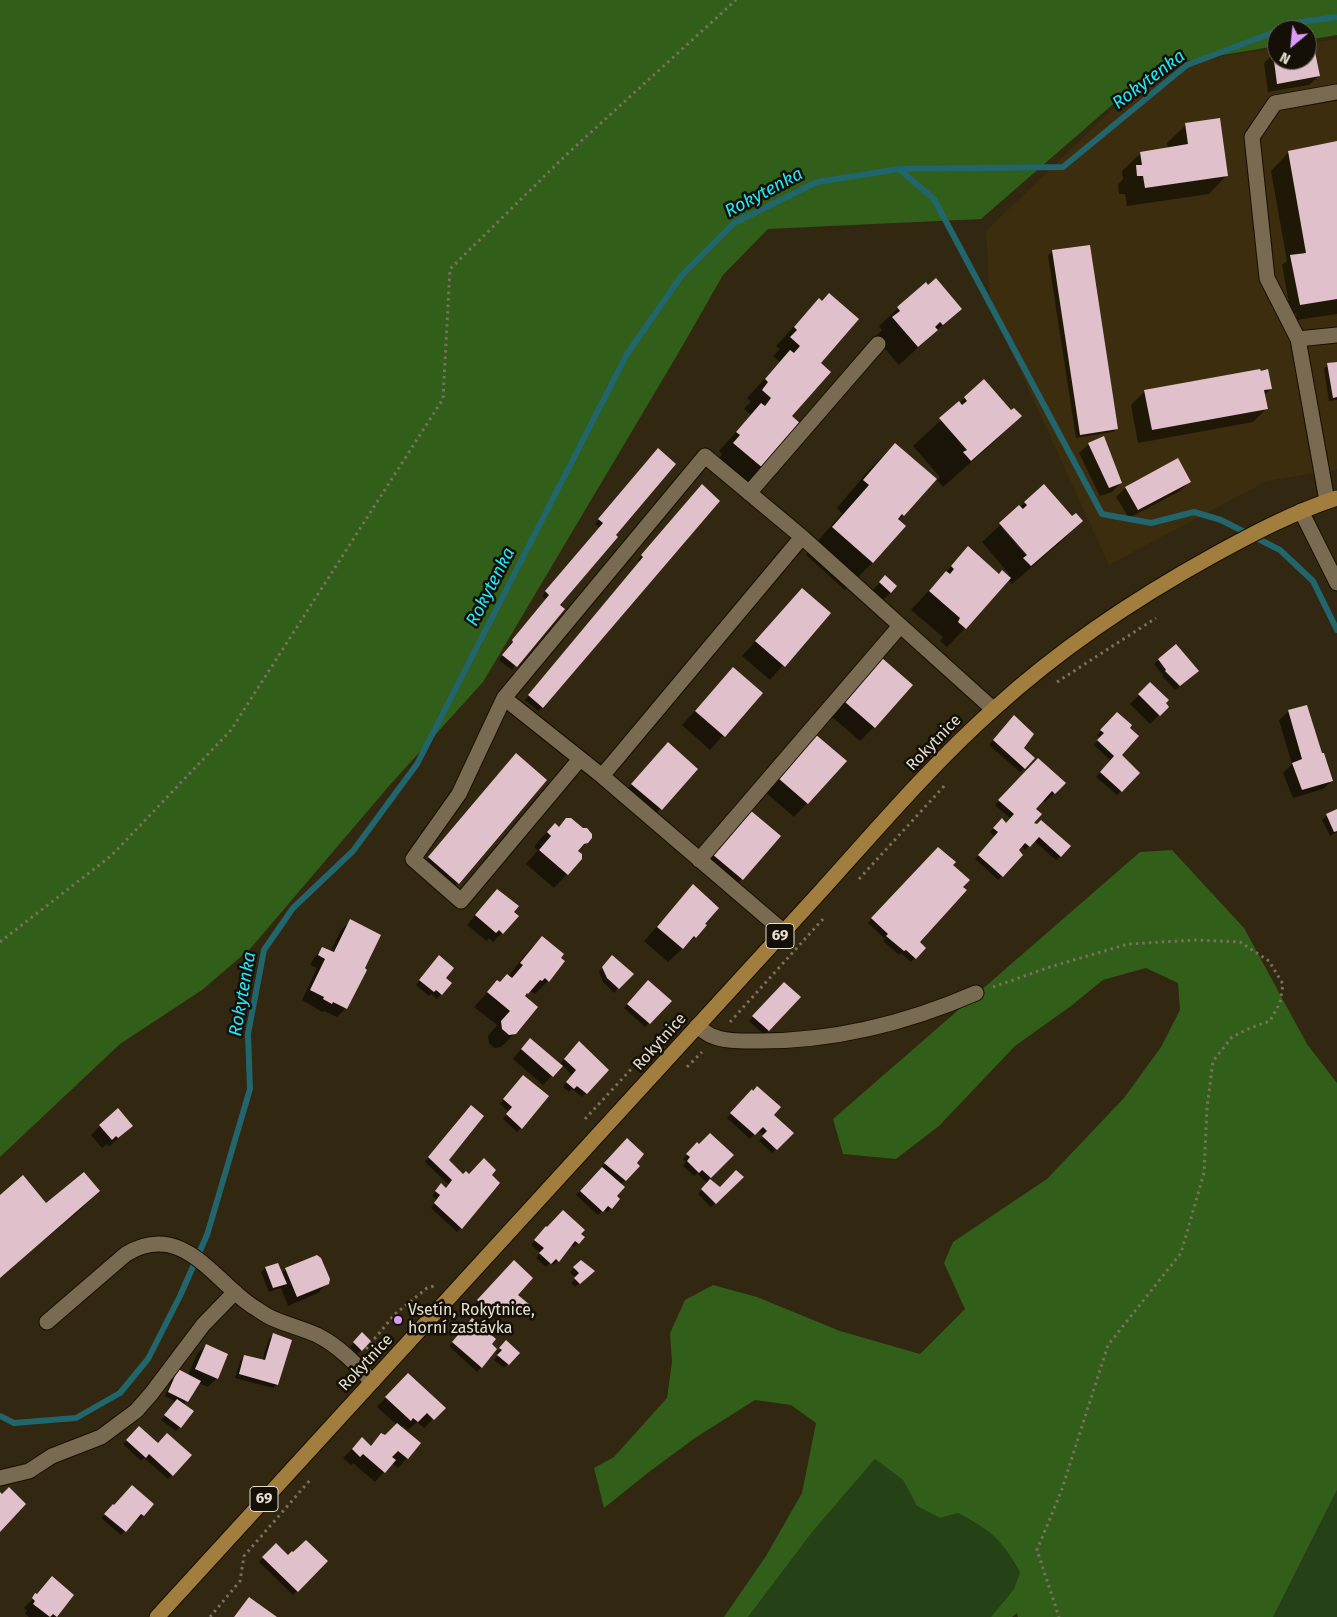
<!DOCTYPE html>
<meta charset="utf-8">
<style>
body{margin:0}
#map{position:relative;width:1337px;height:1617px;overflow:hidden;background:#322710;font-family:"Fira Sans",sans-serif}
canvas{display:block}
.north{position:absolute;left:1267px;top:20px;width:50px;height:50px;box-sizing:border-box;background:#151007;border:1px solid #696358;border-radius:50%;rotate:208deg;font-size:14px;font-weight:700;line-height:20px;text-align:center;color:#e6dfd1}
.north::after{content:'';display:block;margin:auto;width:18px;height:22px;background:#d99af8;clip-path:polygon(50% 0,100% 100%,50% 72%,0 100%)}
</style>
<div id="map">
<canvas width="1337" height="1617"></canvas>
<div class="north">N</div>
</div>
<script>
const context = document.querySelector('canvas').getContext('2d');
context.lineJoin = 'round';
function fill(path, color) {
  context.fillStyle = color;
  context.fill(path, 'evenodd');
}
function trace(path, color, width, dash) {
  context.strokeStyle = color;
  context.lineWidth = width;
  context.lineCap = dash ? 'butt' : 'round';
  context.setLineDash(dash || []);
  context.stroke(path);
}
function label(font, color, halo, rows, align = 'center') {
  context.font = font + ' "Fira Sans",sans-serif';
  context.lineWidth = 5;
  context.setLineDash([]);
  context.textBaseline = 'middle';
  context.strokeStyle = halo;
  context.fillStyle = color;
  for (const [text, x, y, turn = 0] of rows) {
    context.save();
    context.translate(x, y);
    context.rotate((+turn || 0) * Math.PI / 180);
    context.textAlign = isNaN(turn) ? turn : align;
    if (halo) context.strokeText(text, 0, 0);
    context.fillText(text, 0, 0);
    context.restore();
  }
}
fill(new Path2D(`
 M 1337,39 L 1337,469 L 1267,481 L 1109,565 L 990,305 L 986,231 L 1157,66 L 1277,48 L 1277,60 L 1307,60 L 1307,44 Z`), '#3b2d0e');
fill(new Path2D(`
 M 875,1459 L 903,1480 L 917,1506 L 940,1518 L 958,1513 L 988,1530 L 1008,1550 L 1020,1572 L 1014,1589 L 991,1617 L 748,1617 L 813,1531 Z
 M 1337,1490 L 1337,1617 L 1273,1617 Z`), '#254216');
fill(new Path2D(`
 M 0,0 L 1337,0 L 1337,35 L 1307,40 L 1307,30 L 1277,30 L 1277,46 L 1157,66 L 981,219 L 768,229 L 723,275 L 679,352 L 483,682 L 389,786 L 250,949 L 202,990 L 120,1044 L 0,1157 Z
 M 1172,850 L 1244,928 L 1307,1044 L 1337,1083 L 1337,1490 L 1273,1617 L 1018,1617 L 1017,1613 L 1012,1617 L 991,1617 L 1014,1589 L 1020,1572 C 1001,1538 991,1531 958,1513 L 940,1518 L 917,1506 L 903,1480 L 875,1459 L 813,1531 L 748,1617 L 724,1617 L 766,1556 L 802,1493 L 816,1423 L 791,1405 L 755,1400 L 695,1438 L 649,1472 L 604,1508 L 594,1468 L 614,1457 L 667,1398 L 672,1362 L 670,1333 L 685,1300 L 713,1285 L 757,1297 L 840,1331 L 920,1354 L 965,1309 L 944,1263 L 953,1242 L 1047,1179 L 1124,1098 L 1161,1047 L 1180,1010 L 1178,983 L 1146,968 L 1103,980 L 1071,1006 L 1015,1046 L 939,1126 L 896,1159 L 843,1154 L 833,1119 L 1140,852 Z`), '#315e18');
fill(new Path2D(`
 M 1307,49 L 1319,76 L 1309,85 L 1268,92 L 1264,63 L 1273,54 L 1277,60 L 1307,60 Z
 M 1186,125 L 1227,175 L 1209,194 L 1127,206 L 1125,194 L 1119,194 L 1118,185 L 1123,179 L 1122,171 L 1141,153 L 1168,148 L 1167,143 Z
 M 1337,143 L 1337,314 L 1297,320 L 1296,313 L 1291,314 L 1282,265 L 1287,261 L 1271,171 L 1289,152 Z
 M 1052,251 L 1117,428 L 1113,432 L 1076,438 L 1048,256 Z
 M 925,283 L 961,308 L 899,365 L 875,337 L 882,330 L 879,326 Z
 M 819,299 L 822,302 L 819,363 L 763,468 L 744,486 L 716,462 L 722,454 L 719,451 L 751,415 L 744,409 L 751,401 L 747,398 L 780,362 L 773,356 L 780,349 L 776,346 Z
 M 1337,363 L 1337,400 L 1329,401 L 1324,369 L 1328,364 Z
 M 1259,373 L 1271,389 L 1264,395 L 1267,408 L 1253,422 L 1138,443 L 1131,405 L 1145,391 Z
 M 965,398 L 1020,416 L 993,443 L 943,487 L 937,480 L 940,477 L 913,446 Z
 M 895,444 L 903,515 L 898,521 L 904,526 L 872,563 L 845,590 L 806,555 L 842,513 L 837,508 L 868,471 Z
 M 1089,444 L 1121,483 L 1112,492 L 1100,496 L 1079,453 Z
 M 654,453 L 614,535 L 558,605 L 563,609 L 512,670 L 499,660 L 510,646 L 509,645 L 546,600 L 542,596 L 599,528 L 595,524 Z
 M 1177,460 L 1189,482 L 1180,491 L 1129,518 L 1116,497 L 1125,488 Z
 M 698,490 L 543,707 L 538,711 L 525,700 L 640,562 L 638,560 Z
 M 1025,502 L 1081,521 L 1063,540 L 1012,584 L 1008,580 L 965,628 L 947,647 L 940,641 L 943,637 L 911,610 L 968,548 L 999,575 L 1007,576 L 1009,574 L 982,542 ZM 1004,526 L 1032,559 L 1030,560 L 1002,528 Z
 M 885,577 L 891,592 L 877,606 L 872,591 Z
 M 802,590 L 829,613 L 770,680 L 742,656 Z
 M 1176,645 L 1193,675 L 1175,690 L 1162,676 L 1163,675 L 1154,664 Z
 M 733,669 L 761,693 L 710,750 L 682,725 Z
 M 869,674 L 874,727 L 860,741 L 832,717 Z
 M 1150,684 L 1167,707 L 1150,724 L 1130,704 Z
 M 1289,711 L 1321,754 L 1332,780 L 1323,789 L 1293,798 L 1283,773 L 1292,764 L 1279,720 Z
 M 1117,713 L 1120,755 L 1138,773 L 1117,795 L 1096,777 L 1111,761 L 1094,745 L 1100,738 L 1097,735 Z
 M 1010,721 L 1022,748 L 1034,758 L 1020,772 L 989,745 Z
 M 668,744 L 696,769 L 647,823 L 619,798 Z
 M 801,749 L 807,803 L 794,817 L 765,792 Z
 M 512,759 L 546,780 L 454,887 L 425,862 Z
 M 1018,780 L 1065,783 L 1045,802 L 1043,800 L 1034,809 L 1032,823 L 1061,856 L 1056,860 L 1034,841 L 1025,850 L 1021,846 L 1017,850 L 1021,855 L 998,880 L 975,859 L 995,837 L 990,832 L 1002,820 L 1006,824 L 1011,819 L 995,805 Z
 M 1337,811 L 1337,832 L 1330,836 L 1322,820 L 1327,815 Z
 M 567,819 L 591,838 L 577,852 L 567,874 L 554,888 L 526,864 L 538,850 L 534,847 L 541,838 L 555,825 L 558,828 Z
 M 736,826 L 742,879 L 728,893 L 700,868 Z
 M 938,848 L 918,942 L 924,948 L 911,962 L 901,953 L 899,955 L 883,941 L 885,939 L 868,923 Z
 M 693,886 L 704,924 L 695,937 L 668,962 L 644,941 Z
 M 497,890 L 512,912 L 502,933 L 493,942 L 489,938 L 487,941 L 467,925 Z
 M 350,921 L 346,1008 L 337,1017 L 324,1011 L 322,1012 L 302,1000 L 317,968 L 310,965 L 314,958 L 323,948 L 330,952 L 341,930 Z
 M 542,937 L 559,958 L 548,981 L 535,994 L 530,991 L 523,996 L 515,1033 L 501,1047 L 494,1048 L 489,1043 L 488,1036 L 497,1025 L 474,1007 L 497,982 L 499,984 L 508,977 L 528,951 Z
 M 435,961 L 444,978 L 451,983 L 437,999 L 431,994 L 429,996 L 416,985 Z
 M 608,961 L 632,974 L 614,993 L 603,982 L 599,972 Z
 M 785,984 L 799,997 L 764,1035 L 749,1021 Z
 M 644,986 L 670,1001 L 645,1027 L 624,1008 Z
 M 575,1047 L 607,1070 L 582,1097 L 572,1089 L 569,1092 L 563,1087 L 572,1075 L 562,1065 L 543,1085 L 513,1059 L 521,1049 L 560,1064 Z
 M 519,1081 L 521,1128 L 517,1132 L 503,1119 L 509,1112 L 500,1104 Z
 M 752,1091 L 772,1115 L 792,1133 L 772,1153 L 759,1141 L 764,1135 L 758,1130 L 750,1139 L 727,1118 Z
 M 466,1111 L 447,1160 L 463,1175 L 491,1175 L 461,1228 L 457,1232 L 431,1208 L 437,1200 L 432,1196 L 437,1189 L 446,1189 L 449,1185 L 425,1162 Z
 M 100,1126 L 131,1126 L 109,1147 L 107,1144 L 102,1148 L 91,1135 Z
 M 623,1144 L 639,1166 L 620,1185 L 611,1208 L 607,1212 L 603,1210 L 598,1215 L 576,1195 Z
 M 699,1146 L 732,1155 L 708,1180 L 720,1189 L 742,1178 L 711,1207 L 698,1194 L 707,1183 L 697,1173 L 694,1176 L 683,1166 L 686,1162 L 683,1159 L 693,1148 Z
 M 99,1191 L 80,1210 L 0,1277 L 0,1196 L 46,1205 Z
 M 542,1232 L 579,1234 L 583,1237 L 574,1247 L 570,1244 L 554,1265 L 551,1262 L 546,1267 L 536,1258 L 540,1253 L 531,1245 Z
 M 581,1261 L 593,1271 L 575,1287 L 571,1283 L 576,1278 L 570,1272 Z
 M 277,1264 L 281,1274 L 286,1269 L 328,1283 L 318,1293 L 288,1306 L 281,1288 L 269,1292 L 261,1272 L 265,1268 Z
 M 510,1265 L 516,1295 L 528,1305 L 517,1317 L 506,1307 L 495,1319 L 492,1315 L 489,1318 L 474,1305 Z
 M 468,1324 L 495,1349 L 477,1372 L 449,1346 Z
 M 362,1334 L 361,1350 L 357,1354 L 350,1347 Z
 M 273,1335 L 277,1384 L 273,1388 L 235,1378 L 240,1361 L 244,1356 L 262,1361 L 269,1339 Z
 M 506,1342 L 518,1353 L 504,1368 L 494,1360 L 499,1355 L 496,1353 Z
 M 206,1345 L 217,1378 L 208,1387 L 198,1383 L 183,1405 L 180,1427 L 176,1431 L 161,1420 L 176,1402 L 165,1396 L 174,1374 L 178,1370 L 188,1375 L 197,1354 Z
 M 399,1384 L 444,1408 L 424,1428 L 417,1422 L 408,1430 L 403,1426 L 401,1428 L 419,1444 L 398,1468 L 392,1463 L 375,1482 L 353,1463 L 351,1465 L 343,1458 L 353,1448 L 370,1447 L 381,1435 L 385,1437 L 397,1425 L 377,1407 Z
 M 139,1428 L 158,1445 L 190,1455 L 168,1479 L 144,1458 L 141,1461 L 123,1444 Z
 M 152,1504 L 139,1520 L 136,1518 L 121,1535 L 101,1518 L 113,1506 Z
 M 276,1545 L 288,1557 L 293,1554 L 326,1561 L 293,1595 L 259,1562 Z
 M 52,1578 L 73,1596 L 55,1617 L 29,1617 L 25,1614 L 27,1610 L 24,1608 Z`), '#0007');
trace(new Path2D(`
 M 1280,30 L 1300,22 L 1337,17
 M 899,169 L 934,199 L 1102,514 L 1151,523 L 1194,512 L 1221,520 L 1280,550 L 1313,581 L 1337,630
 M 0,1416 L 14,1423 L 76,1418 L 120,1393 L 148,1359 L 180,1296 L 207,1235 L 250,1089 L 248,1034 L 264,950 L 293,908 L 353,851 L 417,764 L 627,354 L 682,275 L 734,223 L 817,182 L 899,169 L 1063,167 L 1187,65 L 1277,31`), '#21656d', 6);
fill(new Path2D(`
 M 1314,47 L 1320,76 L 1277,84 L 1273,53 L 1277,53 L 1277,60 L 1307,60 L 1307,48 Z
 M 1220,118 L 1228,176 L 1145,188 L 1143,176 L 1137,176 L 1136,165 L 1142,165 L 1140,152 L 1188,144 L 1185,123 Z
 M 1337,141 L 1337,299 L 1300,305 L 1290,255 L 1306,253 L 1288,151 Z
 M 1090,245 L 1118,429 L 1080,435 L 1052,250 Z
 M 936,278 L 962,309 L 943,325 L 940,322 L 935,327 L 938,330 L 918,347 L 892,317 L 900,311 L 897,307 L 926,282 L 928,285 Z
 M 829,293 L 859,319 L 821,363 L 831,372 L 792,416 L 802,425 L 764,469 L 733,443 L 740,435 L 736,432 L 761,403 L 765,406 L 771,398 L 762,390 L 768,382 L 765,379 L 790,350 L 794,353 L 800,346 L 790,337 L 797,330 L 794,327 L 819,298 L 822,301 Z
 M 1337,362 L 1337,397 L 1333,398 L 1327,363 Z
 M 1260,369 L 1261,371 L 1268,369 L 1272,389 L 1264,390 L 1268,409 L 1152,430 L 1144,390 Z
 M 984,379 L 1011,410 L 1014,408 L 1022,416 L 971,461 L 963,452 L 967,450 L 939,418 L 959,401 L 962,405 L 967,401 L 964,397 Z
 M 1104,436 L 1122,483 L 1109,488 L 1088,443 Z
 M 895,443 L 937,479 L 904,516 L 902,514 L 898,519 L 906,526 L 873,563 L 832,527 L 869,485 L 863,480 Z
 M 658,448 L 676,464 L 616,535 L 618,537 L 560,605 L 565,609 L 517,667 L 502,655 L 513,642 L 512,640 L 549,595 L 545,591 L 603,523 L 598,519 Z
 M 1178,458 L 1191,482 L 1138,510 L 1125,487 Z
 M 702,484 L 720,501 L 543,708 L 528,695 L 643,557 L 641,555 Z
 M 1044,484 L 1072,516 L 1076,513 L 1083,521 L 1031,566 L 1023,558 L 1027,555 L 999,523 L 1019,505 L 1023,509 L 1027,505 L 1024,502 Z
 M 968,546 L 999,574 L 1002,570 L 1011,578 L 966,629 L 958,622 L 960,618 L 929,591 L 946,571 L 950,574 L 954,569 L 951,566 Z
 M 885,575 L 897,586 L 891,593 L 879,582 Z
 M 802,588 L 831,613 L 785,667 L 755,641 Z
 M 1176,644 L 1199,671 L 1180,686 L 1165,671 L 1166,670 L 1158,659 Z
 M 882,658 L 913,685 L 875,728 L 845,702 Z
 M 733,667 L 763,693 L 725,737 L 695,711 Z
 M 1150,682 L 1169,700 L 1166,703 L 1169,707 L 1160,716 L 1138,694 Z
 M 1307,705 L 1322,753 L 1324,753 L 1333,781 L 1302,790 L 1292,763 L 1302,759 L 1288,710 Z
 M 1117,712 L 1132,725 L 1130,728 L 1139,736 L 1122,755 L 1140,773 L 1122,792 L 1100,772 L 1114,756 L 1097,740 L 1104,733 L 1100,730 Z
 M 1014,715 L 1034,734 L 1024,748 L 1035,758 L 1025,769 L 993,740 Z
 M 815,734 L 847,761 L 808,804 L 778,778 Z
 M 668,742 L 698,769 L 662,810 L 631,784 Z
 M 516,753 L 547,780 L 459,884 L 428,857 Z
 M 1038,758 L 1066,783 L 1055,794 L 1052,791 L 1036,809 L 1042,814 L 1034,823 L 1037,824 L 1041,820 L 1071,846 L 1061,857 L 1039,837 L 1030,847 L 1025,843 L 1019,850 L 1023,855 L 1003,877 L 978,855 L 998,832 L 993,828 L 1002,818 L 1006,823 L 1014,814 L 998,800 Z
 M 1337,809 L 1337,831 L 1334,832 L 1326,814 Z
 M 750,810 L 781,836 L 743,880 L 712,854 Z
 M 566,818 L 571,818 L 583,828 L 587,828 L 592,834 L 592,838 L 588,843 L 584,844 L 578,851 L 582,854 L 582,859 L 568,875 L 539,850 L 551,836 L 547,832 L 555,823 L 559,827 Z
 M 938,847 L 956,862 L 953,865 L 970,880 L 963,887 L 967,890 L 920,942 L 926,948 L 916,959 L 906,950 L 904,951 L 886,936 L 888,934 L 871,918 Z
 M 693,884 L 719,908 L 705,924 L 707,925 L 696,938 L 694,936 L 683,949 L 657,927 Z
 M 497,889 L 519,906 L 514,912 L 519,916 L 503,934 L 499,930 L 496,933 L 475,915 Z
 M 350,919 L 381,935 L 365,968 L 367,970 L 347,1009 L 333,1002 L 332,1004 L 323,999 L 324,997 L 310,990 L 325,959 L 318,955 L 322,947 L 334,952 Z
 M 542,936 L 564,954 L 561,958 L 565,961 L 549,982 L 545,978 L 542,981 L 540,980 L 528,994 L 527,993 L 525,996 L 538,1007 L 516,1034 L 509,1035 L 502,1029 L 501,1021 L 510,1011 L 487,992 L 497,980 L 500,982 L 507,974 L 512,978 L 523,965 L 520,963 Z
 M 439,955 L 454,968 L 446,978 L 452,983 L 442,995 L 436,990 L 434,992 L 419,980 Z
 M 612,955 L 634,974 L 619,989 L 607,978 L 602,967 Z
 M 648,980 L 672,1001 L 650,1024 L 627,1004 Z
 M 784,982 L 801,997 L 769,1031 L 752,1016 Z
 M 530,1038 L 563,1066 L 553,1077 L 521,1049 Z
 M 579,1041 L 609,1070 L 587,1094 L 577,1086 L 574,1089 L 566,1082 L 576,1070 L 564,1059 Z
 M 523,1075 L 549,1096 L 522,1129 L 506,1114 L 512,1107 L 503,1099 Z
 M 757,1086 L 781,1107 L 774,1115 L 794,1133 L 777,1150 L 762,1136 L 767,1131 L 763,1127 L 755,1135 L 730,1113 L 752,1089 L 753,1091 Z
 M 471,1105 L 484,1116 L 449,1160 L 463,1174 L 466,1171 L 469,1174 L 484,1158 L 496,1170 L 492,1175 L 500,1183 L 462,1229 L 434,1203 L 440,1195 L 435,1191 L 441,1183 L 446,1188 L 452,1180 L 428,1157 Z
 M 118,1108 L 133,1126 L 118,1138 L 116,1136 L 112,1140 L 99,1125 Z
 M 710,1133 L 734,1155 L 711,1178 L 702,1170 L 699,1173 L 687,1161 L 690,1157 L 686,1154 L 697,1142 L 699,1144 Z
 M 627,1138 L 644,1154 L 637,1163 L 640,1166 L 626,1181 L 604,1163 Z
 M 602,1167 L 625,1187 L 617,1196 L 620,1199 L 612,1209 L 608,1206 L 603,1212 L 580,1191 Z
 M 736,1170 L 744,1177 L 716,1204 L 701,1189 L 710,1179 L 720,1187 Z
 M 84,1172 L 100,1191 L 0,1278 L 0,1195 L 23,1175 L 46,1203 Z
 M 563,1210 L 585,1230 L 581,1234 L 585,1237 L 579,1244 L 575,1241 L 559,1262 L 556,1259 L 551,1264 L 539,1253 L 544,1248 L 534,1240 L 546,1226 L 547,1227 Z
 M 317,1255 L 321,1258 L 330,1279 L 329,1284 L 297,1297 L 285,1268 Z
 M 514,1260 L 533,1278 L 518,1295 L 530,1305 L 522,1313 L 511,1304 L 500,1316 L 497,1312 L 494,1315 L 477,1300 Z
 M 581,1260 L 595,1271 L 580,1284 L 574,1278 L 579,1273 L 573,1267 Z
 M 278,1263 L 287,1284 L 273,1288 L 265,1267 Z
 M 472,1318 L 496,1339 L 492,1344 L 497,1349 L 482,1368 L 452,1342 Z
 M 362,1332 L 371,1341 L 362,1351 L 353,1342 Z
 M 273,1333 L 292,1340 L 278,1385 L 239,1374 L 244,1355 L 265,1360 Z
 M 506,1340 L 520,1353 L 509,1365 L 497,1355 L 502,1350 L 499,1348 Z
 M 206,1344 L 228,1354 L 218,1379 L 195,1369 Z
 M 178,1369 L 201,1381 L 188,1402 L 168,1392 Z
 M 408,1373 L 446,1408 L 434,1420 L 427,1413 L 418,1422 L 413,1418 L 411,1421 L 385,1397 Z
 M 177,1399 L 194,1411 L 181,1428 L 164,1415 Z
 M 397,1423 L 421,1443 L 408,1459 L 398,1451 L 392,1457 L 396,1460 L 385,1473 L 363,1454 L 360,1457 L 352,1449 L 362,1437 L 371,1446 L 381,1433 L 385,1435 Z
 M 139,1426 L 158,1443 L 167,1433 L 192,1455 L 173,1476 L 149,1454 L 146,1458 L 126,1440 Z
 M 132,1485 L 154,1504 L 144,1516 L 141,1514 L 126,1532 L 104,1514 L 113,1504 L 114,1505 Z
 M 9,1487 L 26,1504 L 0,1532 L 0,1492 L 2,1494 Z
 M 306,1540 L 328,1561 L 298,1592 L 262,1557 L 276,1543 L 288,1555 L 292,1551 L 293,1552 Z
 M 52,1576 L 74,1595 L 57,1617 L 53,1614 L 50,1617 L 33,1604 L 35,1601 L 32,1598 L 35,1593 L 37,1594 Z
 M 249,1597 L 277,1617 L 234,1617 Z`), '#e0c0cb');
const minor = new Path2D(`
 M 1298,339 L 1337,335
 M 749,493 L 878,344
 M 1327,501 L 1298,339 L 1267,278 L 1252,137 L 1275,103 L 1337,92
 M 1301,511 L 1337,583
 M 504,698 L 459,794 L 413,859 L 461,901 L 580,759
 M 602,776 L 504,698 L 705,456 L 802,537
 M 699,860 L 900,626
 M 784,932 L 602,776 L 802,537 L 993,709
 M 697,1026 C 701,1029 706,1033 710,1035 C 724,1042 744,1041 760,1041 C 835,1041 907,1023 976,993
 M 47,1322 L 126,1254 C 139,1246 153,1242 169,1245 C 201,1252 225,1288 252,1306 C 259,1310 266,1316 274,1319 C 288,1325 304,1329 317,1335 C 339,1346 356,1364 372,1382
 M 0,1478 L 29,1471 L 52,1456 L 101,1437 L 136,1411 L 151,1394 L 203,1325 L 235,1292`);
const major = new Path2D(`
 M 157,1617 L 821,891 C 877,829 932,764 995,708 C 1061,648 1136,598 1214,555 C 1254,533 1294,512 1337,498`);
trace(minor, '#190f00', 17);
trace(major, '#190f00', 17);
trace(new Path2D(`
 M 1057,682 L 1156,618
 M 859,879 L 946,784
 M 0,942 L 112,855 L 231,730 L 443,399 L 450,269 L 566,155 L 736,0
 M 993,987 L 1050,967 L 1128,944 L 1195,940 L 1240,942 L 1269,961 L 1283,984 L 1280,1003 L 1270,1021 L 1250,1028 L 1232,1037 L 1213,1061 L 1207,1108 L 1204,1173 L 1181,1253 L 1108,1345 L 1061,1492 L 1037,1550 L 1059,1617
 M 730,1022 L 823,919
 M 687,1067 L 702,1052
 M 585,1119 L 659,1039
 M 366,1349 L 395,1314 L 427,1288 L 434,1286
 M 210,1617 L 240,1581 L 244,1556 L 311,1479`), '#79705d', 3, [2.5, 4]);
trace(minor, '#786b52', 15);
trace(major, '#a17d3e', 15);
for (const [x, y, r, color] of [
 [398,1320,5,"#d99af8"]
]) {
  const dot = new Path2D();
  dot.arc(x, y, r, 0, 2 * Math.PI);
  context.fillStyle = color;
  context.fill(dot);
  trace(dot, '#151007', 2);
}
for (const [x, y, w] of [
 [780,936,28],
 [264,1499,28]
]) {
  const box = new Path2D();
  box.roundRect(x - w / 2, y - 12.5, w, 25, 4);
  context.fillStyle = '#151007';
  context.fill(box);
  trace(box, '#e6dfd1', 1);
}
label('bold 15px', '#e6dfd1', null, [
 ["69",780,936],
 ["69",264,1499]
]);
label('16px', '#e6dfd1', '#151007', [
 ["Rokytnice",934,743,-46],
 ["Rokytnice",660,1042,-48],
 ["Rokytnice",366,1363,-47]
]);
label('16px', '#e6dfd1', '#151007', [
 ["Vsetín, Rokytnice,",408,1311],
 ["horní zastávka",408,1329]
], 'left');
label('italic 18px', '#21e8fc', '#151007', [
 ["Rokytenka",1149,80,-37],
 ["Rokytenka",764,193,-28],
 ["Rokytenka",491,587,-63],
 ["Rokytenka",243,994,-80]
]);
</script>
